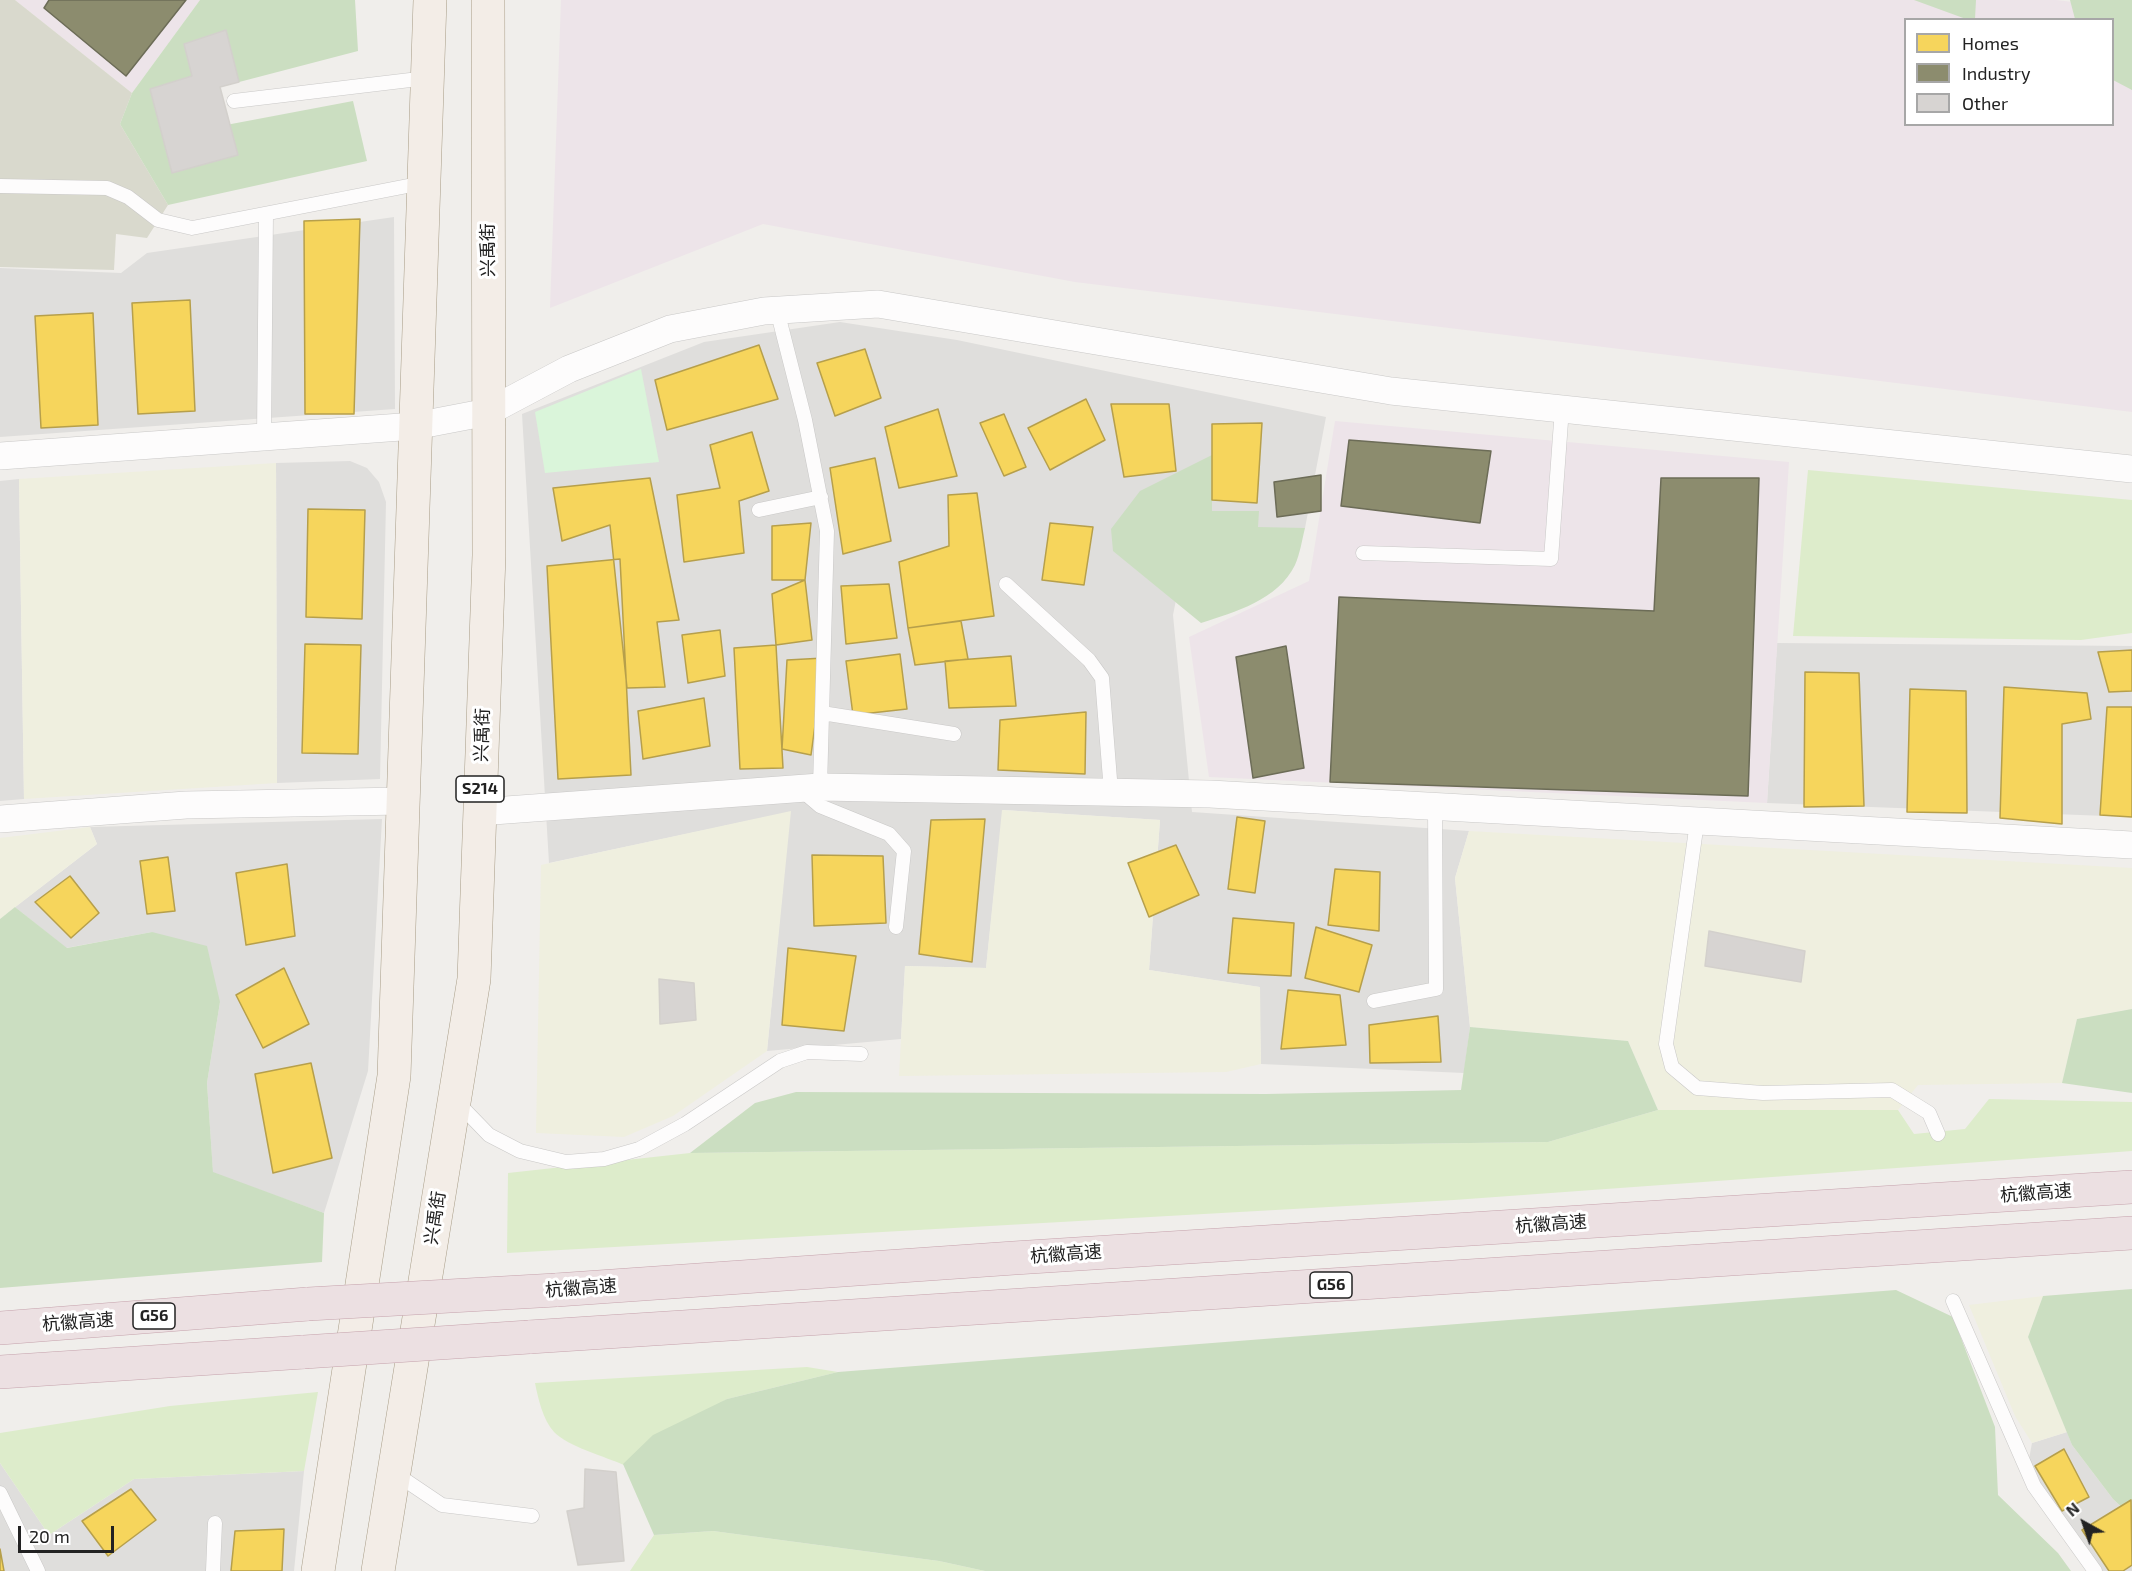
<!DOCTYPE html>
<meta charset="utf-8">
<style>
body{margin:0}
#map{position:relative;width:2132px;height:1571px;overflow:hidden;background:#f0eeeb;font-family:"Exo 2",sans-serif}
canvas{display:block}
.legend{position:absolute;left:1904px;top:18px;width:210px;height:108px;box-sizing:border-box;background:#fff;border:2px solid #a7a7a7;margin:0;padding:8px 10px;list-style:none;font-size:18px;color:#222}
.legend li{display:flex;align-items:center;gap:12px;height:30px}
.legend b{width:30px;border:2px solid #a7a7a7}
.north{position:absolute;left:2054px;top:1493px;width:60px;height:60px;-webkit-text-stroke:4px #fff;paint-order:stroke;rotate:320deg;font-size:16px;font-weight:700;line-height:24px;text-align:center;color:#222}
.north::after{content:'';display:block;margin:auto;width:21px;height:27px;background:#222;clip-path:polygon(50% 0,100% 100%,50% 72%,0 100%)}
.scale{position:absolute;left:18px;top:1526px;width:96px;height:27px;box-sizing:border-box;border:3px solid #222;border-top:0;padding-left:8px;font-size:18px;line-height:21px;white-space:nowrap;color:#222;-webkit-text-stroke:4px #fff;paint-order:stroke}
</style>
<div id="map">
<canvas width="2132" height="1571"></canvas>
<ul class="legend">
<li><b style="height:16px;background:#f6d55c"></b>Homes</li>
<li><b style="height:16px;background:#8c8c6e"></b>Industry</li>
<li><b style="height:16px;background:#d7d4d2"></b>Other</li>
</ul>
<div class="north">N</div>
<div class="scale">20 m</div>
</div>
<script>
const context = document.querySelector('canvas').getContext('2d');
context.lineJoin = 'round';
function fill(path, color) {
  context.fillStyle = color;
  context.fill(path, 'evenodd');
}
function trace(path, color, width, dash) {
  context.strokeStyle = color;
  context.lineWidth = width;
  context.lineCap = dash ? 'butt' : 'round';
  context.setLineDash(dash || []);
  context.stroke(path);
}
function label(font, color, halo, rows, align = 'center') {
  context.font = font + ' "Exo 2","Noto Sans SC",sans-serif';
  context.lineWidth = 6;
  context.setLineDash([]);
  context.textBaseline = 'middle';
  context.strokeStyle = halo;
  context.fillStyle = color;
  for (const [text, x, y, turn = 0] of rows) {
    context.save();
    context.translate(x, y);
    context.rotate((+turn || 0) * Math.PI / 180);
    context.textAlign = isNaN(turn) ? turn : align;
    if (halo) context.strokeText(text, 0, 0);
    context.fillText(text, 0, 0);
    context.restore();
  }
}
fill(new Path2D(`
 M 394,217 L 395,409 L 0,437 L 0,268 L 121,273 L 147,253 Z
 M 840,322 L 957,340 L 1326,417 L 1305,528 L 1185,555 L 1173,615 L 1192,812 L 1469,831 L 1455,878 L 1470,1027 L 1464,1073 L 1261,1064 L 1259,987 L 1149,970 L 1160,820 L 1003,810 L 986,968 L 905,966 L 901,1039 L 767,1051 L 790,812 L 549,863 L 522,414 L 704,342 Z
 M 350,461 L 367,468 L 379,482 L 386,502 L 380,779 L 277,783 L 276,463 Z
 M 19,479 L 24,799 L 0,801 L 0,481 Z
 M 1777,643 L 2132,646 L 2132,817 L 1767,803 Z
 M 382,819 L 368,1071 L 324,1213 L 213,1173 L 207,1083 L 220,1002 L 152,932 L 66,948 L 15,907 L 97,844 L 90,827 Z
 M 2067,1432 L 2072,1445 L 2113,1499 L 2132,1517 L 2132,1571 L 2095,1571 L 2026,1475 L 2032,1443 Z
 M 0,1463 L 49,1535 L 134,1479 L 304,1471 L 294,1571 L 0,1571 Z`), '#dfdedc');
fill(new Path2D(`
 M 15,0 L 200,0 L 132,93 Z
 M 561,0 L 2056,0 L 2132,9 L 2132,412 L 1075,282 L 763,224 L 550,308 ZM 1906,20 L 2112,20 L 2112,124 L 1906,124 Z
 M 1335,421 L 1789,462 L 1767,803 L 1209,777 L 1189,637 L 1309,581 Z`), '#ede4e9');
fill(new Path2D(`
 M 0,0 L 15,0 L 132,93 L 120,124 L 168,205 L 147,238 L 116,234 L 114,270 L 0,267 Z`), '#d9d9cd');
fill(new Path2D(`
 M 276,463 L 277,783 L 24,799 L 19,479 Z
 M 1002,810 L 1160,820 L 1149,970 L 1260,987 L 1261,1064 L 1226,1072 L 899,1076 L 905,966 L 986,968 Z
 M 791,811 L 767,1051 L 673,1116 L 624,1137 L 536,1133 L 541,865 Z
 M 90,827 L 97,844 L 0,919 L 0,838 Z
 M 1469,831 L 2132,868 L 2132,1009 L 2077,1019 L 2062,1083 L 1918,1085 L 1898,1110 L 1658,1110 L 1628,1041 L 1470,1027 L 1455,878 Z
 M 2043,1296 L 2028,1337 L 2067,1432 L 2032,1443 L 2015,1416 L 1969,1305 Z`), '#efefdf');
fill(new Path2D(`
 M 1808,470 L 2132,500 L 2132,633 L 2081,640 L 1793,636 Z
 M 1989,1099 L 2132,1102 L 2132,1151 L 1454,1200 L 507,1253 L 508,1173 L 690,1153 L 1548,1142 L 1658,1110 L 1898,1110 L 1914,1134 L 1965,1129 Z
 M 807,1367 L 838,1372 L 727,1399 L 624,1465 C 606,1457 567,1446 554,1432 C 543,1420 538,1398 535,1383 Z
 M 318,1392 L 304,1471 L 134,1479 L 49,1535 L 0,1463 L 0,1433 L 170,1406 Z
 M 713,1531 L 939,1561 L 985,1571 L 630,1571 L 654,1535 Z`), '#ddeccb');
fill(new Path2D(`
 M 200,0 L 355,0 L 358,51 L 220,87 L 226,125 L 353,101 L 367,161 L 168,205 L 120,124 L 132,93 Z
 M 1914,0 L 1976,0 L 1975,19 L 1966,19 Z
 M 2070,0 L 2132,0 L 2132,90 L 2113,80 L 2112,20 L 2075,19 Z
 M 1212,455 L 1212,511 L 1259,511 L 1258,527 L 1305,528 C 1302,540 1300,554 1295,565 C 1278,600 1235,612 1201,623 L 1113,551 L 1111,529 L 1140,491 Z
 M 15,907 L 67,948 L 152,932 L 207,946 L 220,1002 L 207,1083 L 213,1172 L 324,1213 L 322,1262 L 0,1288 L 0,919 Z
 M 2132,1009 L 2132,1093 L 2062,1083 L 2077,1019 Z
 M 1470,1027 L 1628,1041 L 1658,1110 L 1548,1142 L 690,1153 L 755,1103 L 796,1092 L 1266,1094 L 1461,1090 Z
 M 2132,1289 L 2132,1517 L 2113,1499 L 2072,1445 L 2028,1337 L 2043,1296 Z
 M 1896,1290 L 1953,1317 L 1995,1427 L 1998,1495 L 2058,1553 L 2071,1571 L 985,1571 L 939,1561 L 713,1531 L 654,1535 L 623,1464 L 653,1435 L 727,1399 L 838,1372 Z`), '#cbdec1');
fill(new Path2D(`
 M 641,369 L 659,462 L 545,473 L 535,412 Z`), '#daf5da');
const homes = new Path2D(`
 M 360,219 L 354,414 L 305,414 L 304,221 Z
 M 190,300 L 195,411 L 138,414 L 132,303 Z
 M 93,313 L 98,425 L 41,428 L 35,316 Z
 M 759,345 L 778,399 L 667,430 L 655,380 Z
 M 865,349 L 881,398 L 835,416 L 817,363 Z
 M 1086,399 L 1105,440 L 1050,470 L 1028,428 Z
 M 1111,404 L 1169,404 L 1176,471 L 1124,477 Z
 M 938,409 L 957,476 L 899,488 L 885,427 Z
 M 1004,414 L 1026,467 L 1004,476 L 980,423 Z
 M 1262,423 L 1257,503 L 1212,500 L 1212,424 Z
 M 752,432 L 769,491 L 739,501 L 744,553 L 684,562 L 677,495 L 720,488 L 710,445 Z
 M 875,458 L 891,541 L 843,554 L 830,468 Z
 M 650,478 L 679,620 L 657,622 L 665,687 L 627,688 L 610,525 L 562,541 L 553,488 Z
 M 977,493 L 994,616 L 908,628 L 899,562 L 949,546 L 948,495 Z
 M 308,509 L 365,510 L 362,619 L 306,617 Z
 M 811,523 L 805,580 L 772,580 L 772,526 Z
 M 1050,523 L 1093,527 L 1084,585 L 1042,580 Z
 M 620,559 L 631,775 L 558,779 L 547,566 Z
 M 805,580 L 812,640 L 776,645 L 772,594 Z
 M 889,584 L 897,638 L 846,644 L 841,586 Z
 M 961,621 L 968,659 L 915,665 L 908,628 Z
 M 720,630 L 725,676 L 688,683 L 682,635 Z
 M 305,644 L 361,645 L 358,754 L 302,753 Z
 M 776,645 L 783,768 L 740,769 L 734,648 Z
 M 2132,650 L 2132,691 L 2109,692 L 2098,652 Z
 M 900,654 L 907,709 L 853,715 L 846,661 Z
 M 1011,656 L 1016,706 L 949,708 L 945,661 Z
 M 824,658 L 811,755 L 782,749 L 787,660 Z
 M 1805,672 L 1859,673 L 1864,806 L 1804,807 Z
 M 2004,687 L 2087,693 L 2091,719 L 2062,724 L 2062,824 L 2000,818 Z
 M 1910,689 L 1966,691 L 1967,813 L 1907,812 Z
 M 704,698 L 710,746 L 643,759 L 638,711 Z
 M 2107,707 L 2132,707 L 2132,817 L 2100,815 Z
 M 1086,712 L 1085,774 L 998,770 L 1000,720 Z
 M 1237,817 L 1265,821 L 1255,893 L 1228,889 Z
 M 985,819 L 972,962 L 919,954 L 931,820 Z
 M 1176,845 L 1199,895 L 1149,917 L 1128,863 Z
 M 812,855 L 883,856 L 886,923 L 814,926 Z
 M 168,857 L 175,911 L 147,914 L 140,861 Z
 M 287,864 L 295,936 L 246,945 L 236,873 Z
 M 1335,869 L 1380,872 L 1379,931 L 1328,925 Z
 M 70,876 L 99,913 L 71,938 L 35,902 Z
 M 1233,918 L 1294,923 L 1291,976 L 1228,973 Z
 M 1316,927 L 1372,945 L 1359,992 L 1305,978 Z
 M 788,948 L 856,956 L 844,1031 L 782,1025 Z
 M 284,968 L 309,1024 L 263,1048 L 236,995 Z
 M 1288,990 L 1340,995 L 1346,1045 L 1281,1049 Z
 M 1438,1016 L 1441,1062 L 1370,1063 L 1369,1025 Z
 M 311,1063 L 332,1158 L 273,1173 L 255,1074 Z
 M 2064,1449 L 2089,1497 L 2062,1511 L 2035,1466 Z
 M 131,1489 L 156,1520 L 108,1556 L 82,1521 Z
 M 2131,1500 L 2132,1565 L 2123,1571 L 2109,1571 L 2082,1530 Z
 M 284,1529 L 282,1571 L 231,1571 L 235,1531 Z
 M 0,1549 L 4,1571 L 0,1571 Z`);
fill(homes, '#f6d55c');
trace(homes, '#b69f4b', 1.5);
const industry = new Path2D(`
 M 49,0 L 186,0 L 126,76 L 44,8 Z
 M 1349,440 L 1491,451 L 1480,523 L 1341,506 Z
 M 1321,475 L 1321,511 L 1277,517 L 1274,482 Z
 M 1661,478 L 1759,478 L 1748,796 L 1330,782 L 1339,597 L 1654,611 Z
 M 1286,646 L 1304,768 L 1253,778 L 1236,657 Z`);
fill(industry, '#8c8c6e');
trace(industry, '#6c6c57', 1.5);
const building = new Path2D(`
 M 226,30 L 239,82 L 220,87 L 238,155 L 172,173 L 150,89 L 192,76 L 184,44 Z
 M 1709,931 L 1805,951 L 1801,982 L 1705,966 Z
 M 659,979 L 694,983 L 696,1020 L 660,1024 Z
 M 585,1469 L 616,1472 L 624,1561 L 578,1565 L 567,1511 L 584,1508 Z`);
fill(building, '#d7d4d2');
trace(building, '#d3d0cc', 1.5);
const service = new Path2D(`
 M 234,101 L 427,78
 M 0,186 L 107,188 L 128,197 L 158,220 L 192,228 L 423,183
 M 777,310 L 805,420 L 827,531 L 820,787
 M 264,436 L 266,214
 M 759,510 L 821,497
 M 1363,553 L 1551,559 L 1562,408
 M 1006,584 L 1089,660 L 1102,678 L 1111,792
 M 822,713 L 954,734
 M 800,789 L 820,806 L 889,834 L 904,851 L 896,927
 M 1697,822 L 1666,1044 L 1672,1067 L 1697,1088 L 1763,1093 L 1892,1090 L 1929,1113 L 1938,1134
 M 1374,1001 L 1436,989 L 1435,807
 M 458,1103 L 489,1135 L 520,1151 L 566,1162 L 604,1159 L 639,1149 L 685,1124 L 780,1061 L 807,1052 L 861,1054
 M 1953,1301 L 2034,1486 L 2095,1571
 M 396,1474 L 442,1505 L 532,1516
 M 0,1493 L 38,1571
 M 213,1571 L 215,1523`);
const minor = new Path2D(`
 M 0,456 L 415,426 L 488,412 L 569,369 L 670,329 L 764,311 L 878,304 L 1391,391 L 2132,469
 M 479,812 L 820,787 L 1210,794 L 2132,845
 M 0,819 L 186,805 L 402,801`);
const primary = new Path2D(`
 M 318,1571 L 394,1076 L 430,0
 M 378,1571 L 474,979 L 489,555 L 488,0`);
const motorway = new Path2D(`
 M 556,1290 L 1014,1258 L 2132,1187
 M 0,1328 L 308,1304
 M 529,1337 L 2132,1233
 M 0,1372 L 304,1352`);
trace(service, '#c9c8c7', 15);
trace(minor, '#c9c8c7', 28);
trace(primary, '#a79c86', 34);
trace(motorway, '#c5a2ac', 34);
trace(service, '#fdfcfc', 14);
trace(minor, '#fdfcfc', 27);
trace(primary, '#f3ede7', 33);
trace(motorway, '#ece0e2', 33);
const motorwayBridge = new Path2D(`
 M 308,1304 L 556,1290
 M 304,1352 L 529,1337`);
trace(motorwayBridge, '#c5a2ac', 34, []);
trace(motorwayBridge, '#ece0e2', 33);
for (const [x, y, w] of [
 [480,789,48],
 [1331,1285,42],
 [154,1316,42]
]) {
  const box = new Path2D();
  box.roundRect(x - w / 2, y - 13, w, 26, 4.5);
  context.fillStyle = '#fff';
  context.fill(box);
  trace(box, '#222', 1.5);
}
label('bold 16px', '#222', null, [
 ["S214",480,789],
 ["G56",1331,1285],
 ["G56",154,1316]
]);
label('18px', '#222', '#fff', [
 ["兴禹街",488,250,-90],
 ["兴禹街",482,735,-88],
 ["杭徽高速",2036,1193,-4],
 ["兴禹街",435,1218,-81],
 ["杭徽高速",1551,1224,-4],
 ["杭徽高速",1066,1254,-4],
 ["杭徽高速",581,1288,-4],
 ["杭徽高速",78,1322,-4]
]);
</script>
